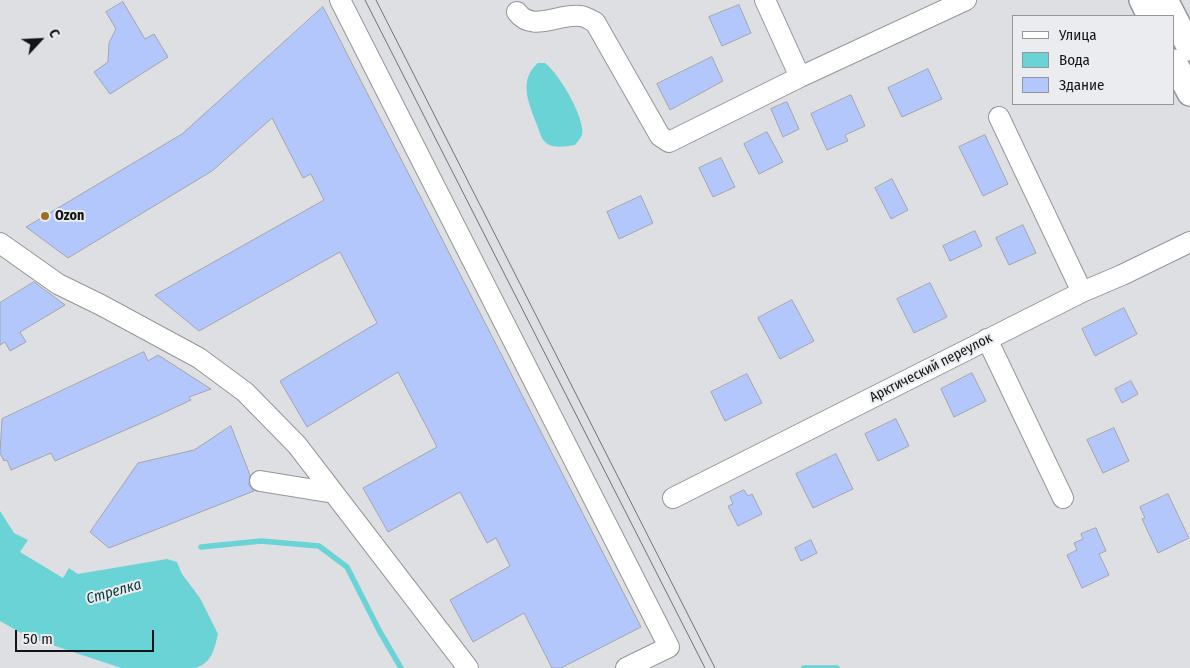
<!DOCTYPE html>
<meta charset="utf-8">
<style>
body{margin:0}
#map{position:relative;width:1190px;height:668px;overflow:hidden;background:#dddfe3;font-family:"Fira Sans Condensed",sans-serif}
canvas{display:block}
.legend{position:absolute;left:1012px;top:15px;width:162px;height:90px;box-sizing:border-box;background:#eaecf0;border:1px solid #949698;margin:0;padding:6px 9px;list-style:none;font-size:15px;color:#131415}
.legend li{display:flex;align-items:center;gap:10px;height:25px}
.legend b{width:25px;border:1px solid #949698}
.north{position:absolute;left:15px;top:15px;width:50px;height:50px;-webkit-text-stroke:4px #eaecf0;paint-order:stroke;rotate:65deg;font-size:14px;font-weight:700;line-height:20px;text-align:center;color:#131415}
.north::after{content:'';display:block;margin:auto;width:18px;height:22px;background:#131415;clip-path:polygon(50% 0,100% 100%,50% 72%,0 100%)}
.scale{position:absolute;left:15px;top:630px;width:139px;height:22px;box-sizing:border-box;border:2px solid #131415;border-top:0;padding-left:6px;font-size:15px;line-height:18px;white-space:nowrap;color:#131415;-webkit-text-stroke:4px #eaecf0;paint-order:stroke}
</style>
<div id="map">
<canvas width="1190" height="668"></canvas>
<ul class="legend">
<li><b style="height:6px;background:#fff"></b>Улица</li>
<li><b style="height:14px;background:#69d3d5"></b>Вода</li>
<li><b style="height:14px;background:#b3c7fc"></b>Здание</li>
</ul>
<div class="north">С</div>
<div class="scale">50 m</div>
</div>
<script>
const context = document.querySelector('canvas').getContext('2d');
context.lineJoin = 'round';
function fill(path, color) {
  context.fillStyle = color;
  context.fill(path, 'evenodd');
}
function trace(path, color, width, dash) {
  context.strokeStyle = color;
  context.lineWidth = width;
  context.lineCap = dash ? 'butt' : 'round';
  context.setLineDash(dash || []);
  context.stroke(path);
}
function label(font, color, halo, rows, align = 'center') {
  context.font = font + ' "Fira Sans Condensed",sans-serif';
  context.lineWidth = 4;
  context.setLineDash([]);
  context.textBaseline = 'middle';
  context.strokeStyle = halo;
  context.fillStyle = color;
  for (const [text, x, y, turn = 0] of rows) {
    context.save();
    context.translate(x, y);
    context.rotate((+turn || 0) * Math.PI / 180);
    context.textAlign = isNaN(turn) ? turn : align;
    if (halo) context.strokeText(text, 0, 0);
    context.fillText(text, 0, 0);
    context.restore();
  }
}
fill(new Path2D(`
 M 538,63 L 545,63 C 559,74 580,110 582,128 C 584,135 579,140 575,145 C 561,147 547,150 541,136 C 534,113 514,83 538,63 Z
 M 0,511 L 14,533 L 28,540 L 20,552 L 63,578 L 69,568 L 78,574 L 167,559 L 177,562 L 182,574 L 200,598 L 218,634 C 214,650 212,663 195,668 L 121,668 L 28,637 L 0,621 Z`), '#69d3d5');
trace(new Path2D(`
 M 201,547 L 261,541 L 319,546 L 347,567 L 380,632 L 401,668
 M 804,668 L 837,668`), '#69d3d5', 5.5);
const building = new Path2D(`
 M 123,2 L 145,39 L 154,34 L 168,57 L 110,94 L 94,72 L 108,62 L 109,43 L 116,29 L 106,12 Z
 M 739,5 L 751,33 L 722,46 L 709,17 Z
 M 323,7 L 641,627 L 561,668 L 552,668 L 524,613 L 473,642 L 450,600 L 510,566 L 496,538 L 487,543 L 460,492 L 388,532 L 363,488 L 437,447 L 398,372 L 307,427 L 280,381 L 377,323 L 340,252 L 199,331 L 155,295 L 324,200 L 311,174 L 303,178 L 272,118 L 212,171 L 68,258 L 26,227 L 182,134 Z
 M 712,57 L 723,81 L 670,110 L 657,84 Z
 M 928,69 L 942,99 L 902,117 L 888,88 Z
 M 851,95 L 865,126 L 845,135 L 848,141 L 827,150 L 811,114 Z
 M 787,102 L 799,129 L 783,137 L 771,109 Z
 M 767,132 L 783,162 L 759,174 L 744,144 Z
 M 985,135 L 1008,184 L 983,196 L 959,147 Z
 M 721,158 L 735,187 L 713,197 L 699,168 Z
 M 892,179 L 908,210 L 891,219 L 875,188 Z
 M 641,196 L 653,223 L 619,239 L 607,212 Z
 M 1023,225 L 1036,253 L 1009,265 L 996,238 Z
 M 975,231 L 982,246 L 950,261 L 943,246 Z
 M 34,282 L 65,305 L 20,332 L 26,342 L 10,351 L 5,342 L 0,345 L 0,303 Z
 M 930,283 L 947,317 L 914,333 L 897,299 Z
 M 792,300 L 814,341 L 780,359 L 758,318 Z
 M 1124,308 L 1137,334 L 1095,356 L 1082,329 Z
 M 144,352 L 148,361 L 158,355 L 211,389 L 189,397 L 191,400 L 157,416 L 55,461 L 51,453 L 11,470 L 7,460 L 4,461 L 0,453 L 2,419 Z
 M 972,373 L 986,401 L 954,417 L 941,389 Z
 M 747,374 L 762,403 L 725,421 L 711,392 Z
 M 1131,381 L 1138,394 L 1122,403 L 1115,389 Z
 M 896,419 L 909,446 L 878,461 L 865,434 Z
 M 231,426 L 250,475 L 249,485 L 254,491 L 109,548 L 90,532 L 138,463 L 194,450 Z
 M 1114,428 L 1129,461 L 1103,473 L 1087,440 Z
 M 836,454 L 853,489 L 813,508 L 796,474 Z
 M 744,490 L 748,496 L 752,494 L 762,514 L 738,526 L 728,506 L 733,504 L 730,497 Z
 M 1168,494 L 1189,538 L 1158,553 L 1142,519 L 1145,518 L 1140,507 Z
 M 1096,528 L 1106,551 L 1099,554 L 1109,575 L 1082,588 L 1067,555 L 1077,550 L 1074,543 L 1083,539 L 1081,534 Z
 M 811,540 L 817,553 L 801,561 L 795,548 Z`);
fill(building, '#b3c7fc');
trace(building, '#a4a5a9', 1);
const minor = new Path2D(`
 M 340,0 L 669,647 L 626,668
 M 765,0 L 800,77
 M 517,12 C 532,33 559,13 580,16 C 585,16 590,20 595,22 L 660,136 L 669,142 L 800,77 L 966,0
 M 999,117 L 1082,292
 M 0,243 L 58,284 L 101,305 L 199,358 L 245,392 L 297,445 L 468,668
 M 987,339 L 1063,498
 M 260,481 L 334,493
 M 673,498 L 1082,292 L 1122,275 L 1190,242`);
const major = new Path2D(`
 M 1142,0 L 1150,16
 M 1165,0 L 1190,48
 M 1174,62 L 1190,93`);
trace(minor, '#95969b', 22);
trace(major, '#95969b', 28);
trace(minor, '#fff', 20);
trace(major, '#fff', 25);
trace(new Path2D(`
 M 365,0 L 705,668
 M 376,0 L 715,668`), '#707274', 1);
for (const [x, y, r, color] of [
 [45,216,5,"#a06e23"]
]) {
  const dot = new Path2D();
  dot.arc(x, y, r, 0, 2 * Math.PI);
  context.fillStyle = color;
  context.fill(dot);
  trace(dot, '#eaecf0', 2);
}
label('bold 14px', '#131415', '#eaecf0', [
 ["Ozon",55,216]
], 'left');
label('14px', '#131415', '#eaecf0', [
 ["Арктический переулок",931,368,-27]
]);
label('italic 15px', '#053a3b', '#eaecf0', [
 ["Стрелка",114,592,-16]
]);
</script>
